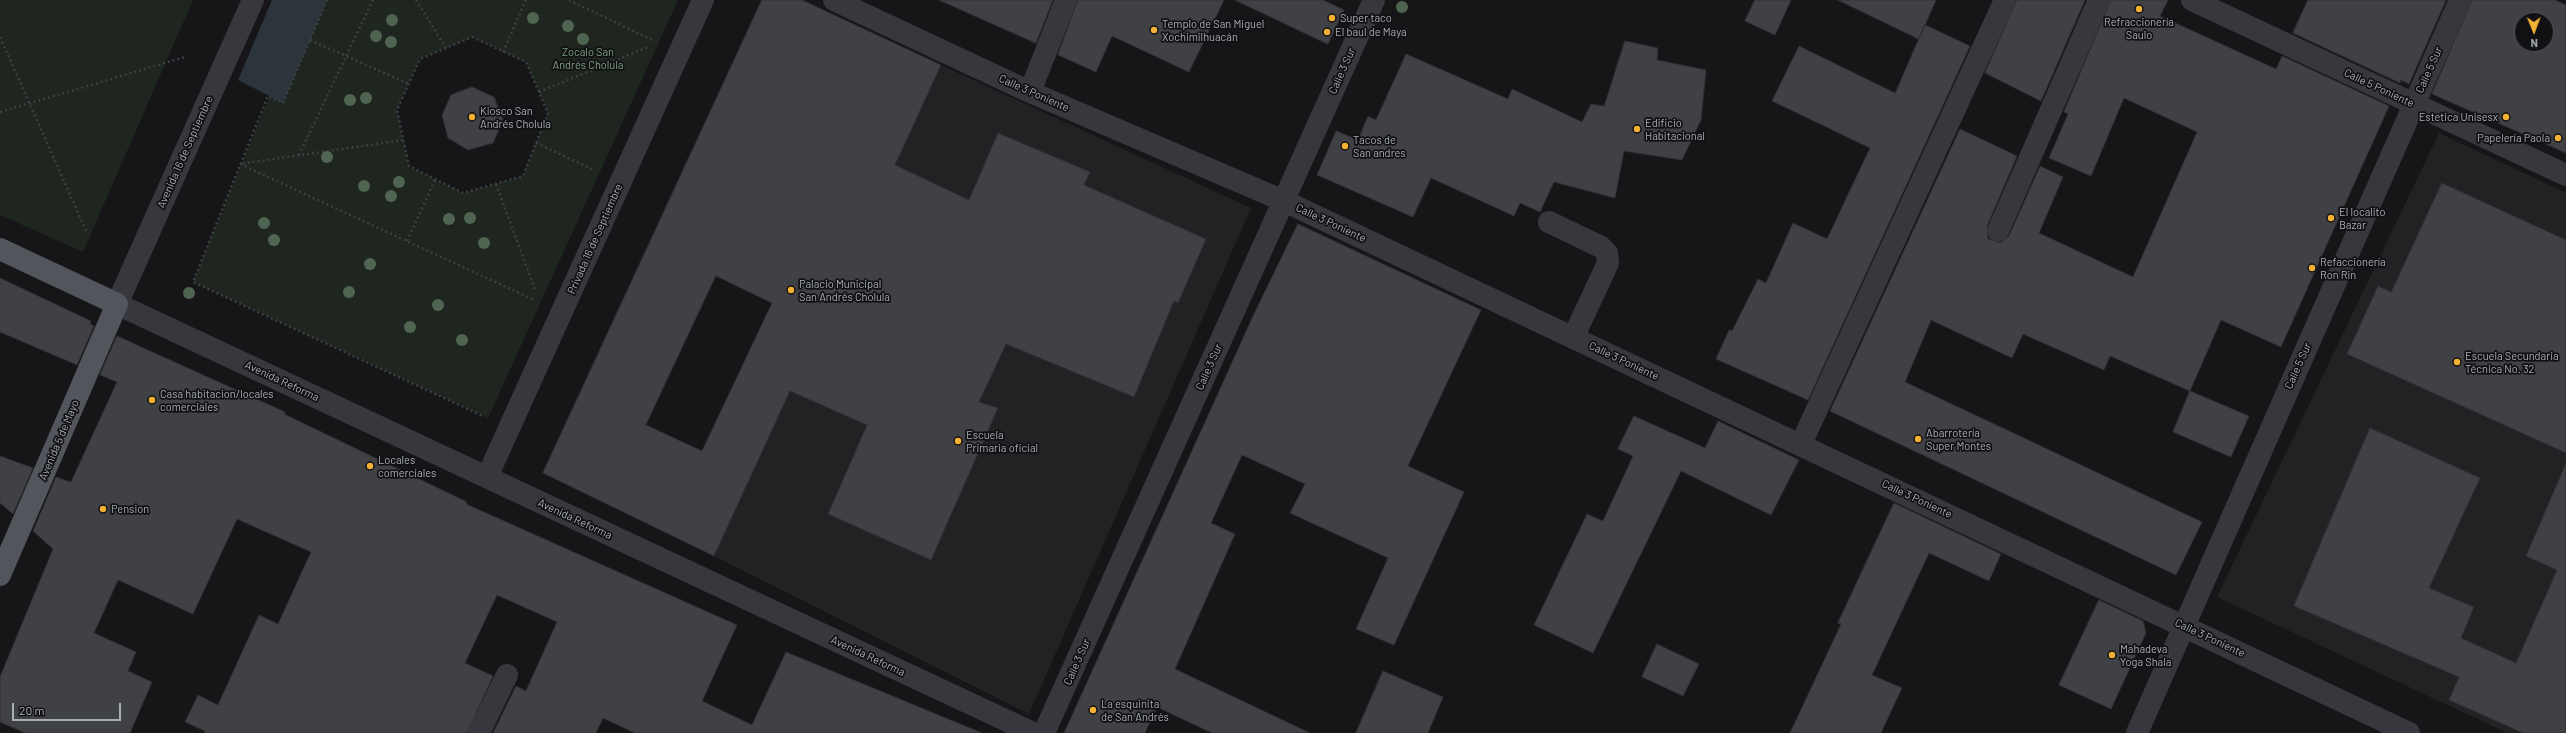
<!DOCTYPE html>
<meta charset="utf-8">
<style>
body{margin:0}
#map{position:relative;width:2566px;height:733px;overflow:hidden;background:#161618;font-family:Barlow,sans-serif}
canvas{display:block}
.north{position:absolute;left:2514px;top:12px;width:40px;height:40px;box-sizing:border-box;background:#111113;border:1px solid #4d4f55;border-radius:50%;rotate:179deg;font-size:11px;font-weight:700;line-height:16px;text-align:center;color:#a8adb8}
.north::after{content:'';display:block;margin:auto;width:14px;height:18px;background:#f2b134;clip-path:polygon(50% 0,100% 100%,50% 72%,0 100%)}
.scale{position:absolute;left:12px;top:703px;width:109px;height:18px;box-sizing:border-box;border:2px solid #a8adb8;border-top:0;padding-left:5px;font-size:12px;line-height:14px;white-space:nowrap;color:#a8adb8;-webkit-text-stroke:3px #111113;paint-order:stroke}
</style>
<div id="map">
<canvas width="2566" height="733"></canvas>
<div class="north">N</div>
<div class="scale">20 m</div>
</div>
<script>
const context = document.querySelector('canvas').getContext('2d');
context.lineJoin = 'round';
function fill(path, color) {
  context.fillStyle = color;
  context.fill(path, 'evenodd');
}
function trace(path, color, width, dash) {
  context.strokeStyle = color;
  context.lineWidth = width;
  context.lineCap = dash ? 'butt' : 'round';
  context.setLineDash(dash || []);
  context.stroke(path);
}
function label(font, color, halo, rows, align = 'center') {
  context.font = font + ' Barlow,sans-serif';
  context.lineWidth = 3.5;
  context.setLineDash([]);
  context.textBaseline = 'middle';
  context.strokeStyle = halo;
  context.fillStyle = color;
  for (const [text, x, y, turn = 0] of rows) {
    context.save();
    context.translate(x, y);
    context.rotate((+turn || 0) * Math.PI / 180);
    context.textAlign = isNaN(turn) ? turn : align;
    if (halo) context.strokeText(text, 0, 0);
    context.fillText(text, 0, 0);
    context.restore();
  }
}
fill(new Path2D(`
 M 941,65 L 1251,208 L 1029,714 L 714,556 Z
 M 2439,133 L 2566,193 L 2566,733 L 2507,733 L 2217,597 Z`), '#222225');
fill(new Path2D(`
 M 0,0 L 193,0 L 83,252 L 0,215 Z
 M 327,0 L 678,0 L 488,418 L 193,282 L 269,97 L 281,101 ZM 472,37 L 526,62 L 548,113 L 523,176 L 463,193 L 409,166 L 397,110 L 420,59 Z`), '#1e261f');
fill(new Path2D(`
 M 272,0 L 327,0 L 283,103 L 238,80 Z`), '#2c353c');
const building = new Path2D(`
 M 762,0 L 802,0 L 941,65 L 895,165 L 969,200 L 998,133 L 1090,172 L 1084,185 L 1206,239 L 1178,303 L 1174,301 L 1134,397 L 1006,344 L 979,402 L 998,408 L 931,560 L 828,514 L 867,425 L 790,391 L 714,556 L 543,473 ZM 716,276 L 772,303 L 702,451 L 646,425 Z
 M 939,0 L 1053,0 L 1036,43 Z
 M 1078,0 L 1224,0 L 1189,72 L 1112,36 L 1096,72 L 1058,55 Z
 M 1235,0 L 1323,0 L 1344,10 L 1328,44 Z
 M 1755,0 L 1791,0 L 1775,35 L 1745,21 Z
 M 1838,0 L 1936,0 L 1919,39 Z
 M 2017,0 L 2085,0 L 2041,101 L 1985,73 Z
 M 2111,0 L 2168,0 L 2160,16 L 2276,69 L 2282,56 L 2389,106 L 2281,347 L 2221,320 L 2190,391 L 2110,356 L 2104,370 L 2023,334 L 2012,358 L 1931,320 L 1905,382 L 2202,522 L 2176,575 L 1830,411 L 1960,129 L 2017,156 L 1987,226 L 1988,239 L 2000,243 L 2009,236 L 2040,166 L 2063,177 L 2039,233 L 2133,277 L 2197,132 L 2124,98 L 2091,176 L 2049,158 L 2068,114 L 2064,112 Z
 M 2308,0 L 2446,0 L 2409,84 L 2401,80 L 2400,83 L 2293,33 Z
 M 2472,0 L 2555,0 L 2566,5 L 2566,153 L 2432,94 ZM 2522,20 L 2546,20 L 2546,44 L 2522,44 Z
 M 1925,25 L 1970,46 L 1808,400 L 1716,359 L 1729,330 L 1732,331 L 1758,279 L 1766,283 L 1793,223 L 1827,239 L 1870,148 L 1772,101 L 1799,46 L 1895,93 Z
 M 1625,41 L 1658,48 L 1657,60 L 1706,70 L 1701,120 L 1682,160 L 1624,151 L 1615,198 L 1554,182 L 1540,212 L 1520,203 L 1514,216 L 1431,178 L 1413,217 L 1317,175 L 1336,131 L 1358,140 L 1368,116 L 1376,120 L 1406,54 L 1508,99 L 1512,89 L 1582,122 L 1591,104 L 1604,106 Z
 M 472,87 L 494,97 L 503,120 L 493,143 L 468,150 L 448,138 L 442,115 L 451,95 Z
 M 2442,183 L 2566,240 L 2566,453 L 2347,354 L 2378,286 L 2391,292 Z
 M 1298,224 L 1481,310 L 1408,466 L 1464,492 L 1394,645 L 1356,629 L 1388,558 L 1290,513 L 1305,484 L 1242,455 L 1211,523 L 1235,534 L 1175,669 L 1310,733 L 1212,733 L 1157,707 L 1145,733 L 1064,733 L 1254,314 Z
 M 0,278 L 91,321 L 90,324 L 94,326 L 77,365 L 0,332 Z
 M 117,336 L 285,412 L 284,414 L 467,502 L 466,504 L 737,625 L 702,701 L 752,725 L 786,652 L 982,733 L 635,733 L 603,718 L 596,733 L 493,733 L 516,686 L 526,691 L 557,622 L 497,595 L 465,663 L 493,676 L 467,733 L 204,733 L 205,731 L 185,722 L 198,695 L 218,705 L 259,615 L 278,624 L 311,552 L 237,519 L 193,614 L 118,580 L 94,633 L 136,652 L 128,671 L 152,682 L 130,733 L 25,733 L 0,722 L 0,677 L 53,549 L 33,531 L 56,477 L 71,482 L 117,382 L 100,375 Z
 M 2190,391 L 2249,416 L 2231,457 L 2173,432 Z
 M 1634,416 L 1705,448 L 1718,421 L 1799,460 L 1771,515 L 1681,471 L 1593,653 L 1534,625 L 1587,514 L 1603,521 L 1633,456 L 1618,449 Z
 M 2370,428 L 2480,478 L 2429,588 L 2474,607 L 2461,638 L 2516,663 L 2557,570 L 2526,556 L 2566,463 L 2566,733 L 2523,733 L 2449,700 L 2459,677 L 2294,606 Z
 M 0,456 L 33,468 L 13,514 L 0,503 Z
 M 1894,503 L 2001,554 L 1989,581 L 1929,553 L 1872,675 L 1902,688 L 1881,733 L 1790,733 L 1841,624 L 1838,623 Z
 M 2099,600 L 2143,621 L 2146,633 L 2111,709 L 2059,685 Z
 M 1657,644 L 1699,664 L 1683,696 L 1642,677 Z
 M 1383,671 L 1443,697 L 1428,733 L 1356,733 Z`);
fill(building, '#404145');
trace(building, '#303034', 1);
trace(new Path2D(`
 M 327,0 L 283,103 L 268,96 L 193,282 L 483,416
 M 416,0 L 446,48
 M 569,0 L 652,40
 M 0,37 L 87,233
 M 472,37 L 526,62 L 548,113 L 523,176 L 463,193 L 409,166 L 397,110 L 420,59 Z
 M 310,40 L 409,84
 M 503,52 L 526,0
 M 539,92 L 648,47
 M 0,112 L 185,57
 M 403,140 L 240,164 L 534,300
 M 536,143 L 594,170
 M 299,155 L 373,0
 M 496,184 L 536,292
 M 407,241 L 435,180`), '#3d3f44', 2.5, [2, 3]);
trace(new Path2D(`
 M 253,0 L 117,304 L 1033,733
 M 834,0 L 1030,92 L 1284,201 L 2409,733
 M 2192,0 L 2566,175
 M 1030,92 L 1066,0
 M 1549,222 L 1601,247 L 1607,253 L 1608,263 L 1573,338
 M 1998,231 L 2099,0
 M 1801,444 L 2005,0
 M 487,477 L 703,0
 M 479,733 L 507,675
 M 1044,733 L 1374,0
 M 2137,733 L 2460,0`), '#37383d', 22);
trace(new Path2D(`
 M 0,249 L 117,304 L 0,575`), '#53555c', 22);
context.fillStyle = '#506452';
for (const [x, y] of [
 [1402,7],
 [533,18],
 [392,20],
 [568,26],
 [376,36],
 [583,39],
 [391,42],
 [366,98],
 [350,100],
 [327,157],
 [399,182],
 [364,186],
 [391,196],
 [470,218],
 [449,219],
 [264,223],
 [274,240],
 [484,243],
 [370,264],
 [349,292],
 [189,293],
 [438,305],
 [410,327],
 [462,340]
]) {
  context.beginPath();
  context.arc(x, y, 6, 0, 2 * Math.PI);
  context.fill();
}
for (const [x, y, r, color] of [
 [2139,9,4,"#f2b134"],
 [1332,18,4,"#f2b134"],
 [1154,30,4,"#f2b134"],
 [1327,32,4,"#f2b134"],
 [472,117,4,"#f2b134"],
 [2506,117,4,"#f2b134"],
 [1637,129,4,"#f2b134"],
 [2558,138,4,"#f2b134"],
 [1345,146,4,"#f2b134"],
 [2331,218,4,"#f2b134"],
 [2312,268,4,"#f2b134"],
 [791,290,4,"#f2b134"],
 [2457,362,4,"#f2b134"],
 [152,400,4,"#f2b134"],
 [1918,439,4,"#f2b134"],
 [958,441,4,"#f2b134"],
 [370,466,4,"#f2b134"],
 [103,509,4,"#f2b134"],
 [2112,655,4,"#f2b134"],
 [1093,710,4,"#f2b134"]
]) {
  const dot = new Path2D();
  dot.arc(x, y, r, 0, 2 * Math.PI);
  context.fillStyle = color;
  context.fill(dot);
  trace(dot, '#111113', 1.5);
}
label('11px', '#a8adb8', '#111113', [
 ["Super taco",1340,18],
 ["Refraccionería",2139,22,"center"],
 ["Saulo",2139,35,"center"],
 ["Templo de San Miguel",1162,24],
 ["Xochimilhuacán",1162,37],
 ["El baul de Maya",1335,32],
 ["Kiosco San",480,111],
 ["Andrés Cholula",480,124],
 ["Estetica Unisesx",2498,117,"right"],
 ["Edificio",1645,123],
 ["Habitacional",1645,136],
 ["Papelería Paola",2550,138,"right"],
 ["Tacos de",1353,140],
 ["San andres",1353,153],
 ["El localito",2339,212],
 ["Bazar",2339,225],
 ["Refaccionería",2320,262],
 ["Ron Rin",2320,275],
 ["Palacio Municipal",799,284],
 ["San Andrés Cholula",799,297],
 ["Escuela Secundaria",2465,356],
 ["Técnica No. 32",2465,369],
 ["Casa habitacion/locales",160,394],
 ["comerciales",160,407],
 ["Abarrotería",1926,433],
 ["Super Montes",1926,446],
 ["Escuela",966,435],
 ["Primaria oficial",966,448],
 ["Locales",378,460],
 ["comerciales",378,473],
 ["Pension",111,509],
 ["Mahadeva",2120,649],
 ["Yoga Shala",2120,662],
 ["La esquinita",1101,704],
 ["de San Andrés",1101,717]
], 'left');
label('11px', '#7fa381', '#111113', [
 ["Zocalo San",588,52],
 ["Andrés Cholula",588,65]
]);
label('11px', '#a8adb8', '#111113', [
 ["Calle 5 Sur",2429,70,-66],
 ["Calle 3 Sur",1342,71,-66],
 ["Calle 5 Poniente",2379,88,25],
 ["Calle 3 Poniente",1034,93,24],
 ["Avenida 16 de Septiembre",185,152,-66],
 ["Calle 3 Poniente",1331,223,25],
 ["Privada 16 de Septiembre",595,239,-66],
 ["Calle 3 Poniente",1624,361,25],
 ["Calle 5 Sur",2298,366,-66],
 ["Calle 3 Sur",1209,367,-66],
 ["Avenida Reforma",282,381,25],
 ["Avenida 5 de Mayo",59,440,-67],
 ["Calle 3 Poniente",1917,499,25],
 ["Avenida Reforma",575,519,25],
 ["Calle 3 Poniente",2210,638,25],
 ["Avenida Reforma",868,656,25],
 ["Calle 3 Sur",1077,662,-66]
]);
</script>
